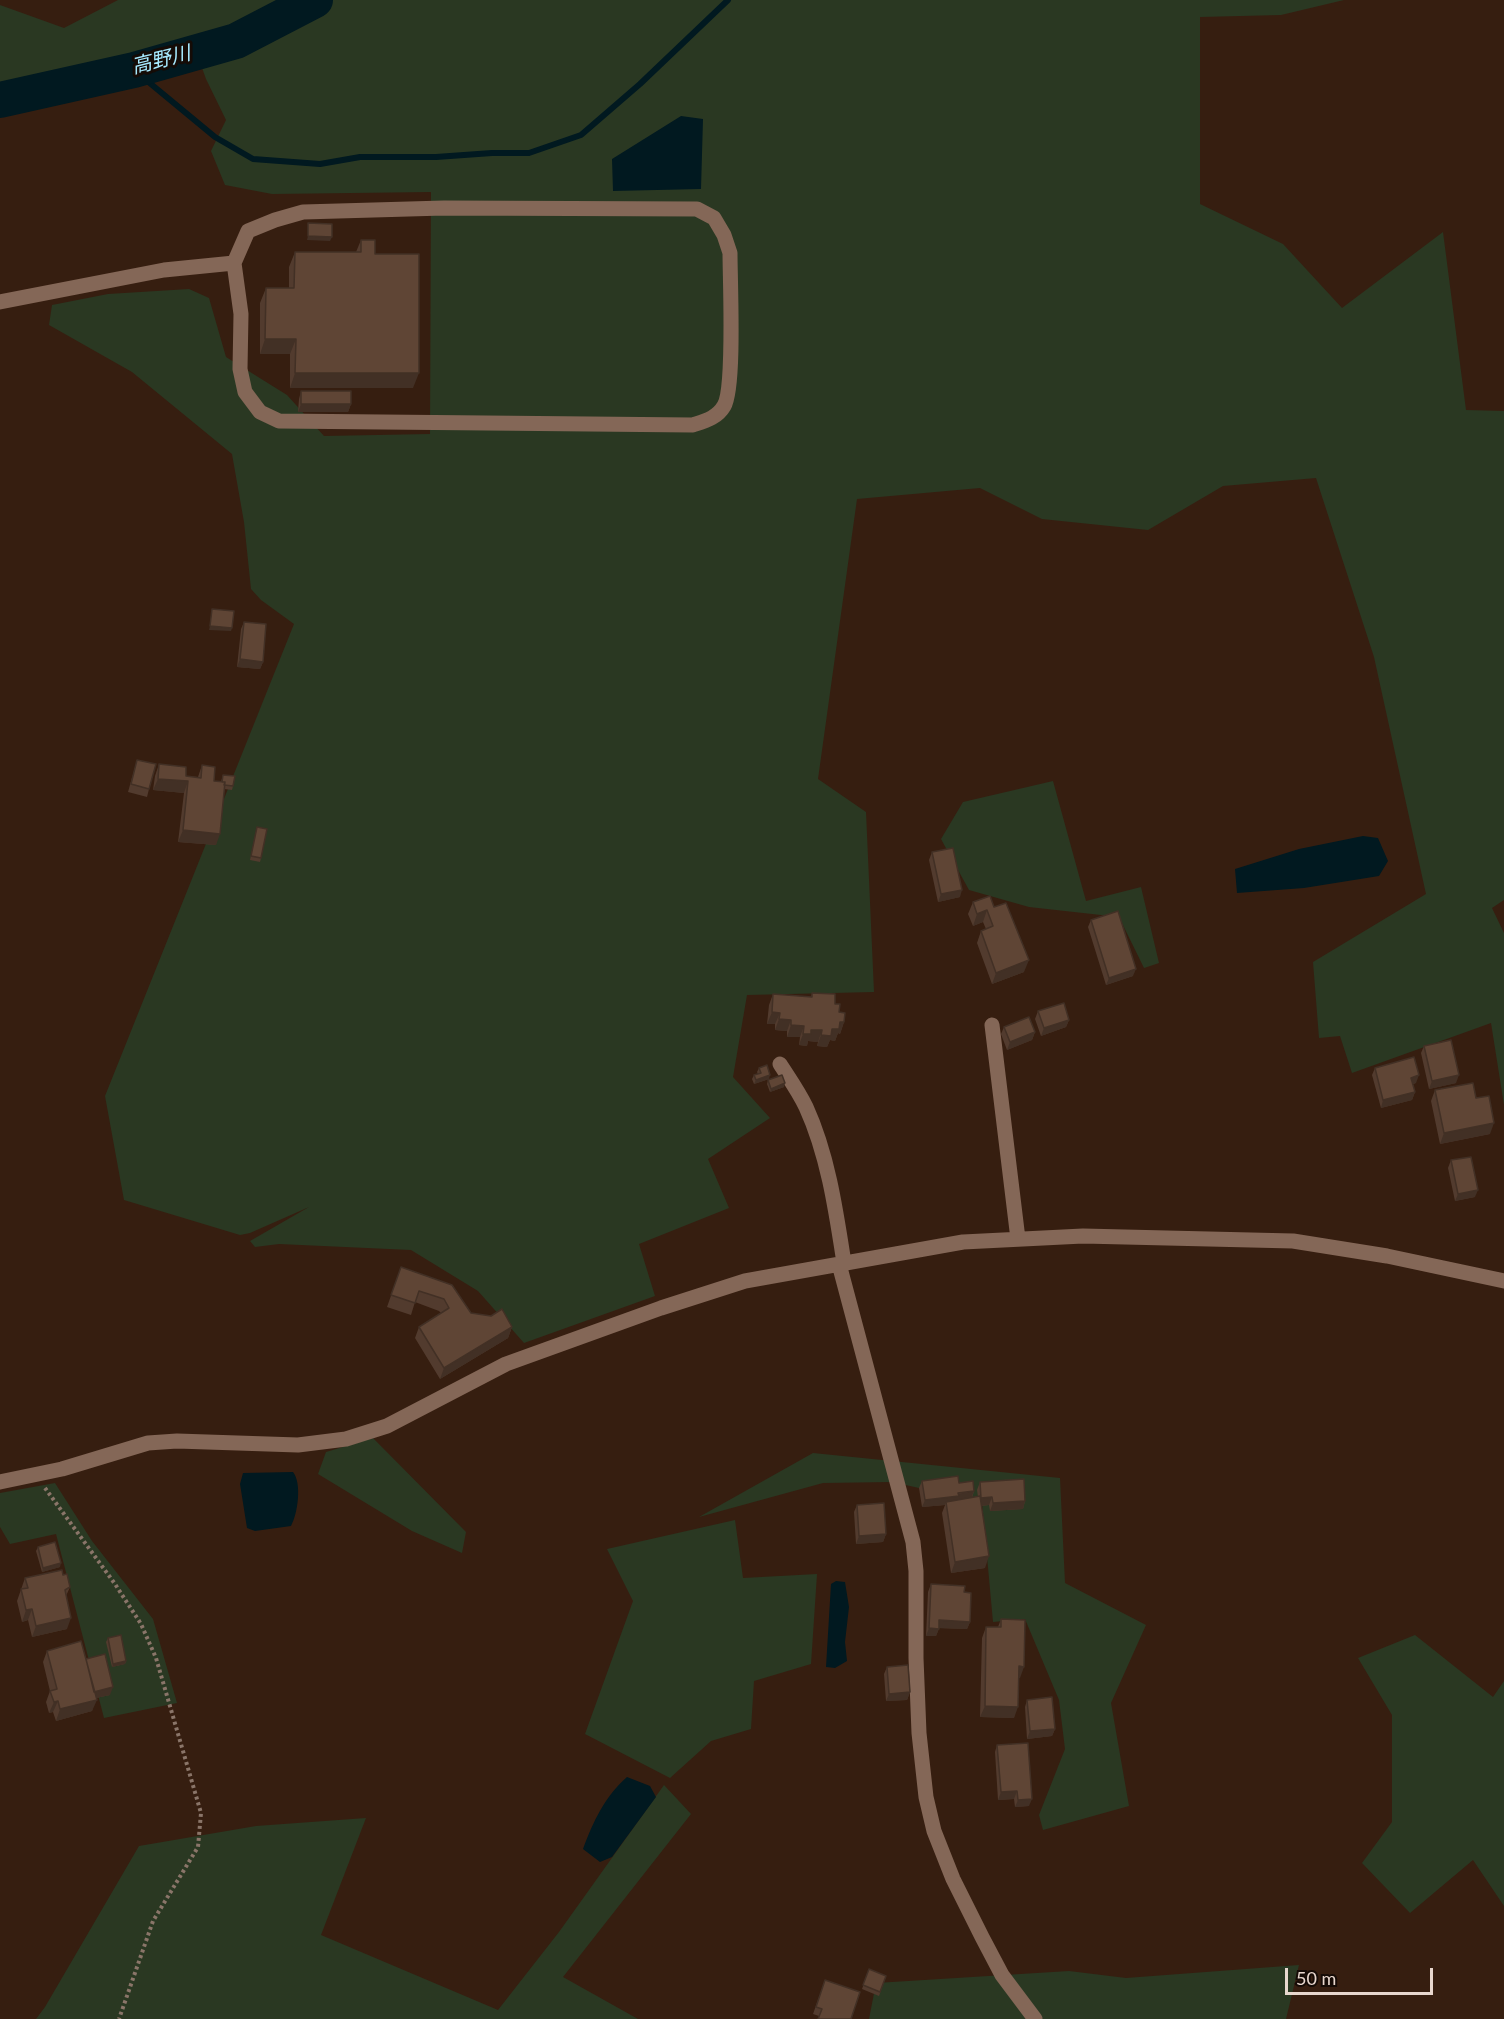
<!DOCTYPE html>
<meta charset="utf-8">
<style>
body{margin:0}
#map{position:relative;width:1504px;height:2019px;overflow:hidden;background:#361e10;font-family:Lato,sans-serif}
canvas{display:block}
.scale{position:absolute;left:1285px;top:1968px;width:148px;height:27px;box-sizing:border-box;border:3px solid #e8d7ce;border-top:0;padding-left:8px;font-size:18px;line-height:21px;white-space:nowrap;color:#e8d7ce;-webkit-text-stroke:4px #150b06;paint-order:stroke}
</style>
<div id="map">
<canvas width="1504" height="2019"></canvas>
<div class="scale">50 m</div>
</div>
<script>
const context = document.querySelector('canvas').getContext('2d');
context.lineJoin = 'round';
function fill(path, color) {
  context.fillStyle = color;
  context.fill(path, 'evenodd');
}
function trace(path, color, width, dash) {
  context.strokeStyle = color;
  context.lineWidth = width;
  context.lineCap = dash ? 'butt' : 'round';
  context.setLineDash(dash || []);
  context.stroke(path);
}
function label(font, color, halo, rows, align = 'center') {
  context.font = font + ' Lato,"Noto Sans JP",sans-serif';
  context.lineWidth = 6;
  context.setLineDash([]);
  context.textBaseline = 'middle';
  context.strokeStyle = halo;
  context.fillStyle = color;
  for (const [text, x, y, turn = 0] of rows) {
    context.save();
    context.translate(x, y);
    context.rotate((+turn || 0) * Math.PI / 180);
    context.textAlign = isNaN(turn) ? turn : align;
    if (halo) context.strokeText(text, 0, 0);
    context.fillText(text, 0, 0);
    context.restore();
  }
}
fill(new Path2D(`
 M 118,0 L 1344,0 L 1281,15 L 1200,17 L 1200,204 L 1283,244 L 1342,308 L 1443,232 L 1466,410 L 1504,411 L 1504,900 L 1492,908 L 1504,933 L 1504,1105 L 1491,1023 L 1352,1073 L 1340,1036 L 1319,1038 L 1313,962 L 1426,894 L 1374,657 L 1316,478 L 1223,486 L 1148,530 L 1042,519 L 980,488 L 857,499 L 818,779 L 866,812 L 874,992 L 747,995 L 733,1077 L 770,1118 L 708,1159 L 729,1208 L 639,1244 L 655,1296 L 524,1343 L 478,1291 L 411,1250 L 279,1244 L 255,1247 L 250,1241 L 309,1207 L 250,1233 L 240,1235 L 124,1200 L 105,1096 L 294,624 L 261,600 L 251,589 L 244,522 L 232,454 L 132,372 L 49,325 L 52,305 L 108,294 L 189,289 L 209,298 L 226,357 L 287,395 L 324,436 L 430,434 L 431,192 L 272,194 L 225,185 L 211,151 L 226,120 L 206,79 L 192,40 L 0,88 L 0,5 L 64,28 Z
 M 1053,781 L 1086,901 L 1141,887 L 1159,963 L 1144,968 L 1119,917 L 1029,907 L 969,890 L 941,839 L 963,802 Z
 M 373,1438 L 466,1532 L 462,1553 L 412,1531 L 318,1474 L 326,1452 Z
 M 813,1453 L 1060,1478 L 1065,1583 L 1146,1625 L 1111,1703 L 1129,1806 L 1043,1830 L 1039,1815 L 1065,1749 L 1059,1700 L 1025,1619 L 993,1622 L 982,1502 L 892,1482 L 823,1483 L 699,1517 Z
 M 55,1483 L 92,1541 L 153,1619 L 177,1703 L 104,1718 L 56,1534 L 10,1544 L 0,1527 L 0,1493 Z
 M 735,1520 L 743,1578 L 817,1574 L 811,1664 L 754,1681 L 751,1729 L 711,1741 L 670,1778 L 585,1734 L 633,1601 L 607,1549 Z
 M 1415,1635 L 1493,1697 L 1504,1681 L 1504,1906 L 1473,1860 L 1410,1913 L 1362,1863 L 1392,1822 L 1392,1715 L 1358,1658 Z
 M 664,1785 L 691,1814 L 563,1977 L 638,2019 L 36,2019 L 45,2007 L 139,1846 L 256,1826 L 366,1818 L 321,1935 L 498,2010 L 559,1932 Z
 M 1299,1965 L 1286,2019 L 869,2019 L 876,1983 L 1069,1971 L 1126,1978 Z`), '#2a3822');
fill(new Path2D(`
 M 681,116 L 703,119 L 701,189 L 613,191 L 612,159 Z
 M 1363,836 L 1378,838 L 1388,861 L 1379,876 L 1304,888 L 1237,893 L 1235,869 L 1299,849 Z
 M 293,1472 C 302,1483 298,1513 291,1526 L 255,1531 L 247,1528 L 240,1484 L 243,1473 Z
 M 836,1581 L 845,1582 L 849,1607 L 845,1642 L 847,1661 L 835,1668 L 826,1667 L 831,1584 Z
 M 627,1777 L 650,1786 L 656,1797 L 612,1857 L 600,1862 L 583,1849 C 593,1822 605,1796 627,1777 Z`), '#011920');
trace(new Path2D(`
 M 134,70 L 215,137 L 253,159 L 320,164 L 360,157 L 436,157 L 492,153 L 529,153 L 581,135 L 640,84 L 728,0`), '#011920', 6);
trace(new Path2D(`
 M 0,100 L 134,70 L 236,41 L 315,0`), '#011920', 36);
trace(new Path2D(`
 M 45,1488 L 115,1584 L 141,1624 L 156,1658 L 201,1813 L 198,1847 L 153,1921 L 119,2019`), '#8a7569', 4, [3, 3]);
trace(new Path2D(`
 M 444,208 L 697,209 L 714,218 L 724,235 L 730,253 C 730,281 735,388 724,406 C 717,418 705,421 693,425 L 279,421 L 260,412 L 245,392 L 240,369 L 241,314 L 234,263 L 248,231 L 275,220 L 303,212 Z
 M 0,302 L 164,270 L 234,263
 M 992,1025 L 1018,1239
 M 780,1064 C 789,1078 799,1092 806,1107 C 828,1155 836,1211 844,1263
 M 839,1264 L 913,1542 L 916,1571 L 916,1658 L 919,1733 L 926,1797 L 934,1831 L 953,1879 L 982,1937 L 1002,1975 L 1035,2019
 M 0,1482 L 62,1469 L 148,1443 L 177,1441 L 298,1445 L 346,1439 L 387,1426 L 506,1364 L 661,1308 L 745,1281 L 963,1242 L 1083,1236 L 1293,1241 L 1387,1256 L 1504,1281`), '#846757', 15);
fill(new Path2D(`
 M 361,240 L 375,254 L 413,388 L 290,388 L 290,354 L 260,354 L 260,303 L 266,288 L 289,288 L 289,267 L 295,252 L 356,252 Z
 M 301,391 L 351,404 L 348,412 L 298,412 L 299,399 Z
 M 244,622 L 263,662 L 260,669 L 237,667 L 241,629 Z
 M 137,760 L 149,789 L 147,797 L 128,792 Z
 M 159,764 L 186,776 L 198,777 L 202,765 L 214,781 L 221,782 L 223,775 L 233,786 L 232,790 L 224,789 L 216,845 L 178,842 L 184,793 L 153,790 L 155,776 Z
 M 257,827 L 261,858 L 260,862 L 250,860 Z
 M 932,852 L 960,897 L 938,902 L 929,860 Z
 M 973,902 L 994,907 L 1024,972 L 992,984 L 977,943 L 981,931 L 986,929 L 983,922 L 973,926 L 968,914 Z
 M 1091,920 L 1133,976 L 1106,985 L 1088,927 Z
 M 812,993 L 835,1004 L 844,1022 L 840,1034 L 838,1033 L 835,1041 L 830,1040 L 827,1047 L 817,1046 L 818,1042 L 808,1041 L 807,1046 L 799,1045 L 800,1037 L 787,1037 L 787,1031 L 775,1030 L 775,1024 L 767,1024 L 769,1005 L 773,994 L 811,997 Z
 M 1038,1011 L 1069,1020 L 1066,1027 L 1041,1036 L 1035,1019 Z
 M 1004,1027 L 1035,1032 L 1032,1040 L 1007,1050 L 1001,1034 Z
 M 1424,1046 L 1456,1083 L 1429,1089 L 1421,1053 Z
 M 759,1068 L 769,1079 L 754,1084 L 752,1079 L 754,1075 L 758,1074 L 757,1072 Z
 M 1375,1068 L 1416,1083 L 1413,1084 L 1415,1092 L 1412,1100 L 1381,1108 L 1372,1075 Z
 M 768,1080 L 784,1087 L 770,1092 L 767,1084 Z
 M 1435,1090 L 1476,1098 L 1490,1134 L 1440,1144 L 1431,1101 Z
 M 1451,1160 L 1475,1197 L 1455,1201 L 1448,1168 Z
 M 401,1267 L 471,1313 L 512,1327 L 508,1338 L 440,1379 L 415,1338 L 419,1327 L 441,1313 L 439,1311 L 415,1302 L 411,1315 L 387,1307 Z
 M 922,1481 L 959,1483 L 974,1491 L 972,1498 L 978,1497 L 977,1490 L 980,1482 L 1025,1501 L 1023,1509 L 990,1511 L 989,1505 L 981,1506 L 985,1568 L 951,1573 L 942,1513 L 945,1505 L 922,1507 L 919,1488 Z
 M 857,1505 L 886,1534 L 883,1542 L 856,1544 L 854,1512 Z
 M 38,1547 L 60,1567 L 42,1572 L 36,1551 Z
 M 63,1575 L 70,1587 L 66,1596 L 67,1629 L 32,1637 L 28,1620 L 22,1622 L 17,1601 L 25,1578 Z
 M 931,1584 L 964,1592 L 970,1622 L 967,1629 L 939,1628 L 936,1636 L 926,1636 L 928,1592 Z
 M 1001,1619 L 1020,1678 L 1019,1678 L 1014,1718 L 980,1717 L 982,1638 L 986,1627 L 998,1627 Z
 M 108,1638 L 126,1661 L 125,1664 L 112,1667 L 106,1642 Z
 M 47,1651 L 86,1659 L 110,1695 L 96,1698 L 92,1711 L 56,1721 L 53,1712 L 49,1713 L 46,1702 L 50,1691 L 43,1662 Z
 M 887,1667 L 910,1692 L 907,1700 L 886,1701 L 884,1674 Z
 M 1027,1700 L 1055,1729 L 1052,1736 L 1027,1739 L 1025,1707 Z
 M 997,1745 L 1029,1806 L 1015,1807 L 1014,1799 L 998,1800 L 995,1752 Z
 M 869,1969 L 886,1976 L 879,1996 L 862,1989 Z
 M 825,1980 L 860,1992 L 819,2016 L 813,2014 Z`), '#523b2e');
fill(new Path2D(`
 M 308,236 L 332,237 L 330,241 L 307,240 Z
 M 265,339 L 296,339 L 290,354 L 260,354 Z
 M 295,373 L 419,373 L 413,388 L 290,388 Z
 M 301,404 L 351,404 L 348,412 L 298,412 Z
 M 210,626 L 232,628 L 231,631 L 209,630 Z
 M 240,659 L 263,662 L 260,669 L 237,667 Z
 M 158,779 L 188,781 L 184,793 L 153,790 Z
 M 183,830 L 220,834 L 216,845 L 178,842 Z
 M 962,890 L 960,897 L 938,902 L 941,894 Z
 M 987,910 L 983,922 L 973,926 L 977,914 Z
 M 1029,960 L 1024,972 L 992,984 L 996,973 Z
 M 1136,969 L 1133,976 L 1106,985 L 1109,978 Z
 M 772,1012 L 780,1013 L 775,1024 L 767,1024 Z
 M 779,1019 L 791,1020 L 787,1031 L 775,1030 Z
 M 1069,1020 L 1066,1027 L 1041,1036 L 1044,1028 Z
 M 840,1022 L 844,1022 L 840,1034 L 838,1033 L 835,1041 L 830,1040 L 827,1047 L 817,1046 L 821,1035 L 832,1029 Z
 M 791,1025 L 804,1026 L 800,1037 L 787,1037 Z
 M 811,1030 L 822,1030 L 818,1042 L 808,1041 L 807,1046 L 799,1045 L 803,1034 Z
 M 1035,1032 L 1032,1040 L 1007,1050 L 1010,1042 Z
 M 770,1075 L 769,1079 L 754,1084 L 756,1080 Z
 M 1419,1075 L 1416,1083 L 1408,1085 L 1411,1078 Z
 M 1459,1075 L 1456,1083 L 1429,1089 L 1432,1081 Z
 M 785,1083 L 784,1087 L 770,1092 L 771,1089 Z
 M 1415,1092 L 1412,1100 L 1381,1108 L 1383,1100 Z
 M 1494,1123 L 1490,1134 L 1440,1144 L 1444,1133 Z
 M 1478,1190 L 1475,1197 L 1455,1201 L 1458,1194 Z
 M 512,1327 L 508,1338 L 440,1379 L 444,1368 Z
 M 974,1491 L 971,1499 L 946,1502 L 945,1505 L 922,1507 L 925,1500 Z
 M 992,1497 L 989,1505 L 978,1506 L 981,1498 Z
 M 1025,1501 L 1023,1509 L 990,1511 L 993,1503 Z
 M 886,1534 L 883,1542 L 856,1544 L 859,1536 Z
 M 989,1556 L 985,1568 L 951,1573 L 955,1562 Z
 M 61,1563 L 60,1567 L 42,1572 L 43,1568 Z
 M 32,1609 L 28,1620 L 22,1622 L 26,1610 Z
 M 71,1618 L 67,1629 L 32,1637 L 36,1626 Z
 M 939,1620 L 970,1622 L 967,1629 L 936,1628 Z
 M 929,1628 L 939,1629 L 936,1636 L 926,1636 Z
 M 126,1661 L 125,1664 L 112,1667 L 113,1664 Z
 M 1019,1666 L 1024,1667 L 1020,1678 L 1015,1678 Z
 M 113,1687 L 110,1695 L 91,1699 L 94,1692 Z
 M 910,1692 L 907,1700 L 886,1701 L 889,1694 Z
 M 97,1700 L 92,1711 L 56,1721 L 60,1709 Z
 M 58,1701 L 53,1712 L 49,1713 L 54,1702 Z
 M 985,1706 L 1018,1707 L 1014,1718 L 980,1717 Z
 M 1055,1729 L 1052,1736 L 1027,1739 L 1030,1731 Z
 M 1017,1791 L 1014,1799 L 998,1800 L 1001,1792 Z
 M 1032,1799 L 1029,1806 L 1015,1807 L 1018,1800 Z`), '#423025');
const building = new Path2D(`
 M 308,223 L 332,224 L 332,237 L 308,236 Z
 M 361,240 L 375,240 L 375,254 L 419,254 L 419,373 L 295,373 L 296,339 L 265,339 L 266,288 L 294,288 L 295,252 L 361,252 Z
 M 301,391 L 351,391 L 351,404 L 301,404 Z
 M 212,609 L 234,611 L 232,628 L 210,626 Z
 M 244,622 L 266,624 L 263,662 L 240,659 Z
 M 137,760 L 156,764 L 149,789 L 131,784 Z
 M 159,764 L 186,767 L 186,776 L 201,778 L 202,765 L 215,767 L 214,781 L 225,782 L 220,834 L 183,830 L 188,781 L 158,779 Z
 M 223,775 L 235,776 L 233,786 L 224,785 L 225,782 L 222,782 Z
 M 257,827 L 267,829 L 261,858 L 251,856 Z
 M 953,848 L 962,890 L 941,894 L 932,852 Z
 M 990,896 L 994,907 L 1006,903 L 1029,960 L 996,973 L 981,931 L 993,926 L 987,910 L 977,914 L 973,902 Z
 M 1118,911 L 1136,969 L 1109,978 L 1091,920 Z
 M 812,993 L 835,994 L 835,1004 L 840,1004 L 839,1012 L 845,1013 L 844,1022 L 840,1022 L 839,1029 L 832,1029 L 831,1036 L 821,1035 L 822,1030 L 811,1030 L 811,1034 L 803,1034 L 804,1026 L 791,1025 L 791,1020 L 779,1019 L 780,1013 L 772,1012 L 773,994 L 812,997 Z
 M 1064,1003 L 1069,1020 L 1044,1028 L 1038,1011 Z
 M 1029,1017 L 1035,1032 L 1010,1042 L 1004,1027 Z
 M 1451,1040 L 1459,1075 L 1432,1081 L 1424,1046 Z
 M 1414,1057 L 1419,1075 L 1411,1078 L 1415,1092 L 1383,1100 L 1375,1068 Z
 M 767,1065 L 770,1075 L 756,1080 L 754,1075 L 761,1073 L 759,1068 Z
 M 782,1075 L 785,1083 L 771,1089 L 768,1080 Z
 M 1473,1083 L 1476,1098 L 1489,1096 L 1494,1123 L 1444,1133 L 1435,1090 Z
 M 1471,1157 L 1478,1190 L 1458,1194 L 1451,1160 Z
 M 401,1267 L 452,1285 L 471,1313 L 491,1316 L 502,1309 L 512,1327 L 444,1368 L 419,1327 L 449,1308 L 444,1299 L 419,1291 L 415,1303 L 391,1295 Z
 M 958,1476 L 959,1483 L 973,1481 L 974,1491 L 958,1493 L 959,1496 L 925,1500 L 922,1481 Z
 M 1024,1479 L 1025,1501 L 993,1503 L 992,1497 L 981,1498 L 980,1482 Z
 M 980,1496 L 989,1556 L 955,1562 L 946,1502 Z
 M 884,1503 L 886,1534 L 859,1536 L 857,1505 Z
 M 55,1542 L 61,1563 L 43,1568 L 38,1547 Z
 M 62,1570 L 63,1575 L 67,1574 L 70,1587 L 65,1590 L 71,1618 L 36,1626 L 32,1609 L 26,1610 L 21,1589 L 28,1588 L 25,1578 Z
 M 931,1584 L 965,1586 L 964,1592 L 971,1593 L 970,1622 L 939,1620 L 939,1629 L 929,1628 Z
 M 1001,1619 L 1025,1620 L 1024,1667 L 1019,1666 L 1018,1707 L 985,1706 L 986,1627 L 1001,1627 Z
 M 121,1635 L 126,1661 L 113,1664 L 108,1638 Z
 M 81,1641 L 97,1700 L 60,1709 L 58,1701 L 54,1702 L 50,1691 L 57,1689 L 47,1651 Z
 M 105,1654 L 113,1687 L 94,1692 L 86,1659 Z
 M 908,1665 L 910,1692 L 889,1694 L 887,1667 Z
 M 1052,1697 L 1055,1729 L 1030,1731 L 1027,1700 Z
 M 1028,1743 L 1032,1799 L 1018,1800 L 1017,1791 L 1001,1792 L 997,1745 Z
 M 869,1969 L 886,1976 L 880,1992 L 863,1985 Z
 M 825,1980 L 860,1992 L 851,2019 L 818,2019 L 822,2009 L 816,2007 Z`);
fill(building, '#5f4535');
trace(building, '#423025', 1.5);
label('italic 20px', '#a7eaff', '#150b06', [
 ["高野川",161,60,-14]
]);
</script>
